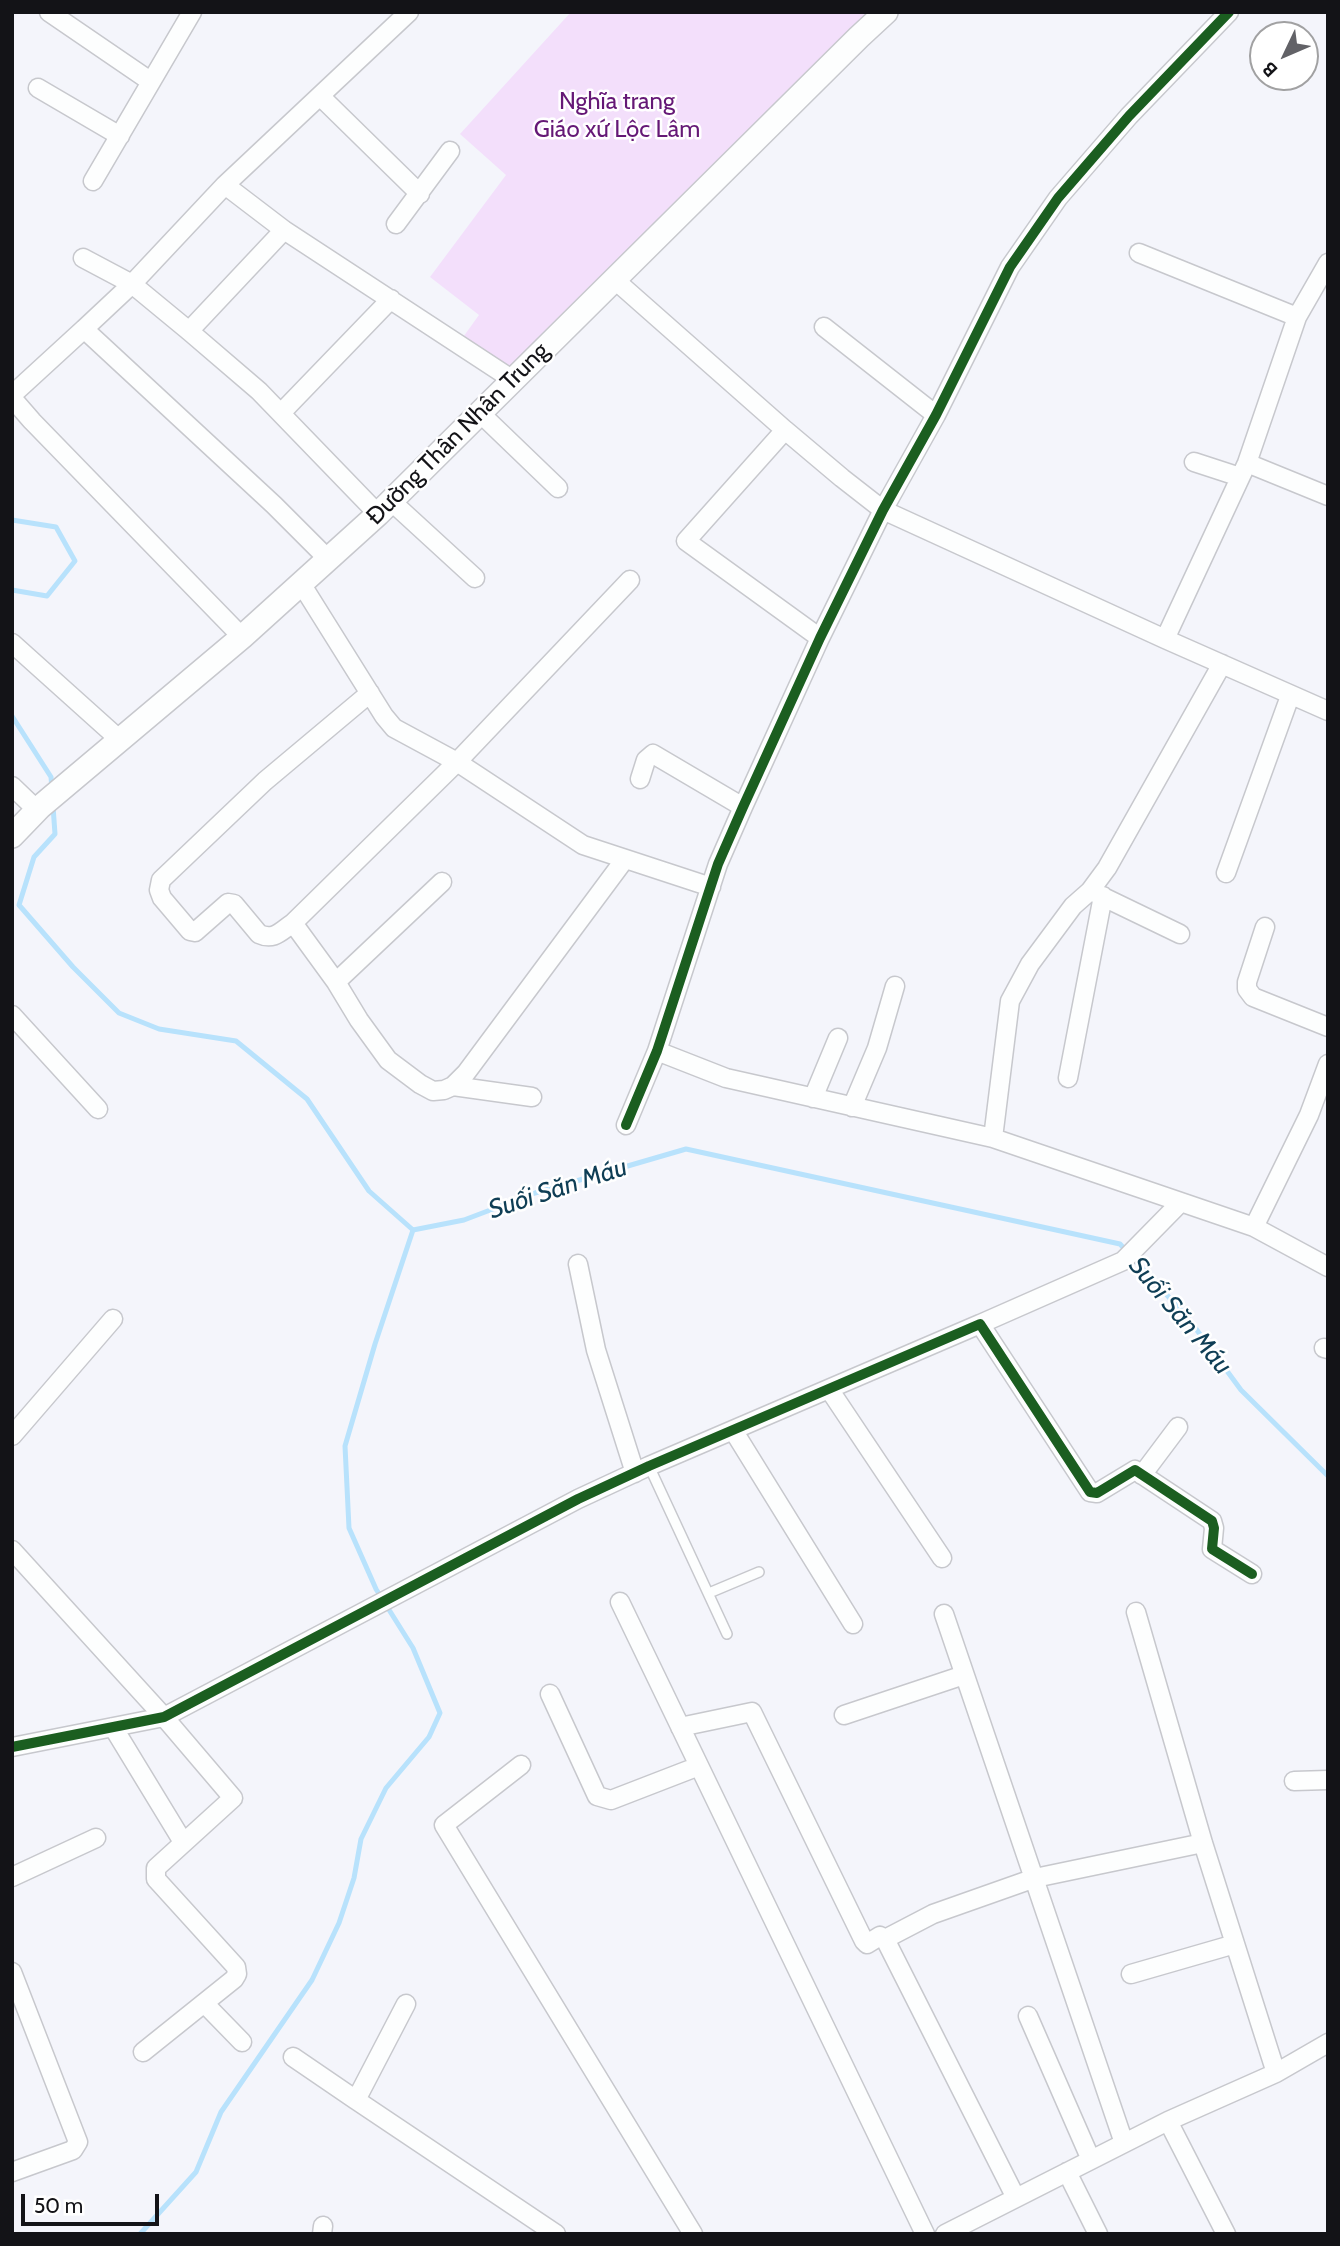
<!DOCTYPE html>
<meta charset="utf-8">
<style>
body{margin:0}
#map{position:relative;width:1340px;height:2246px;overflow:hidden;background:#f4f5fb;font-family:Cabin,sans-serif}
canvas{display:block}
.frame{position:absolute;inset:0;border:14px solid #131317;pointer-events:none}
.north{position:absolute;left:1249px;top:21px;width:70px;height:70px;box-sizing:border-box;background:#fff;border:2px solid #a1a1a2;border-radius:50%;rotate:226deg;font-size:19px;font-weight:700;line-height:28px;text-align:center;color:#131317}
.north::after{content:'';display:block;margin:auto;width:24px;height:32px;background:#626267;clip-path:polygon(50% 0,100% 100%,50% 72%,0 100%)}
.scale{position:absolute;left:21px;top:2194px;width:138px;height:32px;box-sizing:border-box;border:4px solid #131317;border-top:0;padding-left:9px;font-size:21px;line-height:24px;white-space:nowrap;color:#131317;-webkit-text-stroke:5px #fff;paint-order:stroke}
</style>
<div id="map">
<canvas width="1340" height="2246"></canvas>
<div class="frame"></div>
<div class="north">B</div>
<div class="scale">50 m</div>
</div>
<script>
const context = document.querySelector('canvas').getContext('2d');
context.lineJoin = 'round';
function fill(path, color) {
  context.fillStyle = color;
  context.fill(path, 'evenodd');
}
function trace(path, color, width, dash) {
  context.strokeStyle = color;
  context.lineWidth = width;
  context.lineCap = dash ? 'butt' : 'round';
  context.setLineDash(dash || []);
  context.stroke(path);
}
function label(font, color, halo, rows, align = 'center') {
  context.font = font + ' Cabin,sans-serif';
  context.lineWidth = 5;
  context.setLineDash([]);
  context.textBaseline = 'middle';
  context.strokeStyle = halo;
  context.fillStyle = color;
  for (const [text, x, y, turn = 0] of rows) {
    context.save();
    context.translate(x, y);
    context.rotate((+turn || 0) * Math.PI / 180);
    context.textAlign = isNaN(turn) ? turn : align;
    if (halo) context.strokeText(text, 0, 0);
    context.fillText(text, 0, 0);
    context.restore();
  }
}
fill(new Path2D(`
 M 571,12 L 871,12 L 510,368 L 461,340 L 479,315 L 430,277 L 506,175 L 460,134 Z`), '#f3dffb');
trace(new Path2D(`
 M 12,520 L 56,527 L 75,561 L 47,596 L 12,590
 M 12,716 L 51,777 L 52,789
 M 53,806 L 55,834 L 34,857 L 19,905 L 73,967 L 119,1013 L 159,1029 L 236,1041 L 307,1099 L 369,1191 L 413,1230 L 464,1220 L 535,1193 L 686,1149 L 1120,1244 L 1188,1318 L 1241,1390 L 1328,1476
 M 140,2234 L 196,2172 L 221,2112 L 312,1980 L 339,1923 L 354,1878 L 361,1839 L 386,1788 L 429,1737 L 440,1713 L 413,1648 L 376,1589 L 349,1528 L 345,1446 L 375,1344 L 413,1230`), '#b8e2fc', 5);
const service = new Path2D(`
 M 649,1466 L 727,1634
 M 709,1593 L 759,1572`);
const minor = new Path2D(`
 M 49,12 L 150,81
 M 38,88 L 120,136
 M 320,96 L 420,194
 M 93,181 L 192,12
 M 225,185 L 284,230 L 513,380
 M 396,224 L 450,151
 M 1139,253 L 1297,317
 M 83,258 L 132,284 L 189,331 L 259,391 L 378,514
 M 615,280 L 785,430 L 842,478 L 883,510 L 1165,639 L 1328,711
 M 824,327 L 936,415
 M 84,329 L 132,284 L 225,185 L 409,12
 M 189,331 L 284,230
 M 12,395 L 84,329 L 274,505 L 329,560
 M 12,398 L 32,421 L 242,637
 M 281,413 L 391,299
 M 480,413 L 558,488
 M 785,430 L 686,541 L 820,638
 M 1194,462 L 1240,477
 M 1247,463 L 1328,496
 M 391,501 L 475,578
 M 302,585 L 384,716 L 394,728 L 457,762 L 583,845 L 711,887
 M 1165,639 L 1247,463 L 1297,317 L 1328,263
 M 12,643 L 120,740
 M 370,693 L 265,781 L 161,880 L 159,890 L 162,898 L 190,931 L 195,932 L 228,903 L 234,904 L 259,934 C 274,941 281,931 293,923 L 457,762 L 630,580
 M 640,779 L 646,760 L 653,754 L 743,807
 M 12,786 L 37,810
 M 1226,873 L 1290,696
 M 1095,893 L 1180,934
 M 293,923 L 336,982 L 359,1020 L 388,1060 L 420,1084 L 433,1091 L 444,1090 L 453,1086 L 466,1073 L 625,859
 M 1265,927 L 1247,982 L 1247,989 L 1253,997 L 1328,1027
 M 336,982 L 442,882
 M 12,1015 L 98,1109
 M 657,1051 L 726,1078 L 993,1138 L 1254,1227 L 1328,1267
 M 1068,1078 L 1103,896
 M 453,1086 L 532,1097
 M 813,1098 L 838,1038
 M 852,1107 L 877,1048 L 895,986
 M 626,1125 L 657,1051 L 718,864 L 743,807 L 820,638 L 883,510 L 936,415 L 1010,267 L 1058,198 L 1129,116 L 1229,12
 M 993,1138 L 1010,1001 L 1030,964 L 1073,906 L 1090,891 L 1107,868 L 1222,664
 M 1254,1227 L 1309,1115 L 1328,1064
 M 578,1264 L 596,1350 L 635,1473
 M 980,1324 L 1123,1261 L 1181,1202
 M 1324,1348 L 1328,1349
 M 829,1389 L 942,1558
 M 733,1430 L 853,1624
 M 12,1436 L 113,1319
 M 1142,1475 L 1178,1427
 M 12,1550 L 164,1717 L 233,1798 L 156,1868 L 156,1879 L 236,1967 L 237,1974 L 234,1979 L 143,2052
 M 620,1602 L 925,2234
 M 1136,1612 L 1203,1843 L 1276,2073
 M 944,1614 L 1124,2143
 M 550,1694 L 597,1796 L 611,1800 L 699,1766
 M 844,1715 L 964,1675
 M 113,1727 L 183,1842
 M 680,1727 L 752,1712 L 864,1941 L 867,1944 L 880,1936 L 885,1939 L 1016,2198
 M 12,1747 L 164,1717 L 578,1499 L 649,1466 L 980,1324 L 1090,1492 L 1097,1493 L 1135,1470 L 1212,1521 L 1214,1528 L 1212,1549 L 1252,1574
 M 521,1765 L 444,1825 L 693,2234
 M 1294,1781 L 1328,1780
 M 12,1877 L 96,1838
 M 885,1939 L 933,1914 L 1035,1878 L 1203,1843
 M 12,1972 L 78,2142 L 73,2150 L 12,2172
 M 1131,1974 L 1235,1944
 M 204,2003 L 242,2042
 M 406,2004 L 356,2100 L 556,2234
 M 1028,2016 L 1091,2160
 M 293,2057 L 356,2100
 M 1168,2121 L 1226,2234
 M 1067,2172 L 1098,2234
 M 322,2234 L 323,2226
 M 945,2234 L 1168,2121 L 1276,2073 L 1328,2043`);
const tertiary = new Path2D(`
 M 12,836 L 40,807 L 242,637 L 378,514 L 859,37 L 886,12`);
trace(service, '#c7c8cd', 12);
trace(minor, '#c7c8cd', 21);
trace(tertiary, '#c7c8cd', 26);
trace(service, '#fdfefe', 9);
trace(minor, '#fdfefe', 18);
trace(tertiary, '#fdfefe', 23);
trace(new Path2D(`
 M 626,1125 L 657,1051 L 718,864 L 743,807 L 820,638 L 883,510 L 936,415 L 1010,267 L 1058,198 L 1129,116 L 1229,12
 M 12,1747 L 164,1717 L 578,1499 L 649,1466 L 980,1324 L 1090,1492 L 1097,1493 L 1135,1470 L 1212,1521 L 1214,1528 L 1212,1549 L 1252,1574`), '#1b5e20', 10);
label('24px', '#651876', '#fff', [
 ["Nghĩa trang",617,102],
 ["Giáo xứ Lộc Lâm",617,130]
]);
label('24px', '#131317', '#fff', [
 ["Đường Thân Nhân Trung",458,434,-45]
]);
label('italic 26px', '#0f3e55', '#fff', [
 ["Suối Săn Máu",558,1189,-18],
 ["Suối Săn Máu",1180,1316,50]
]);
</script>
